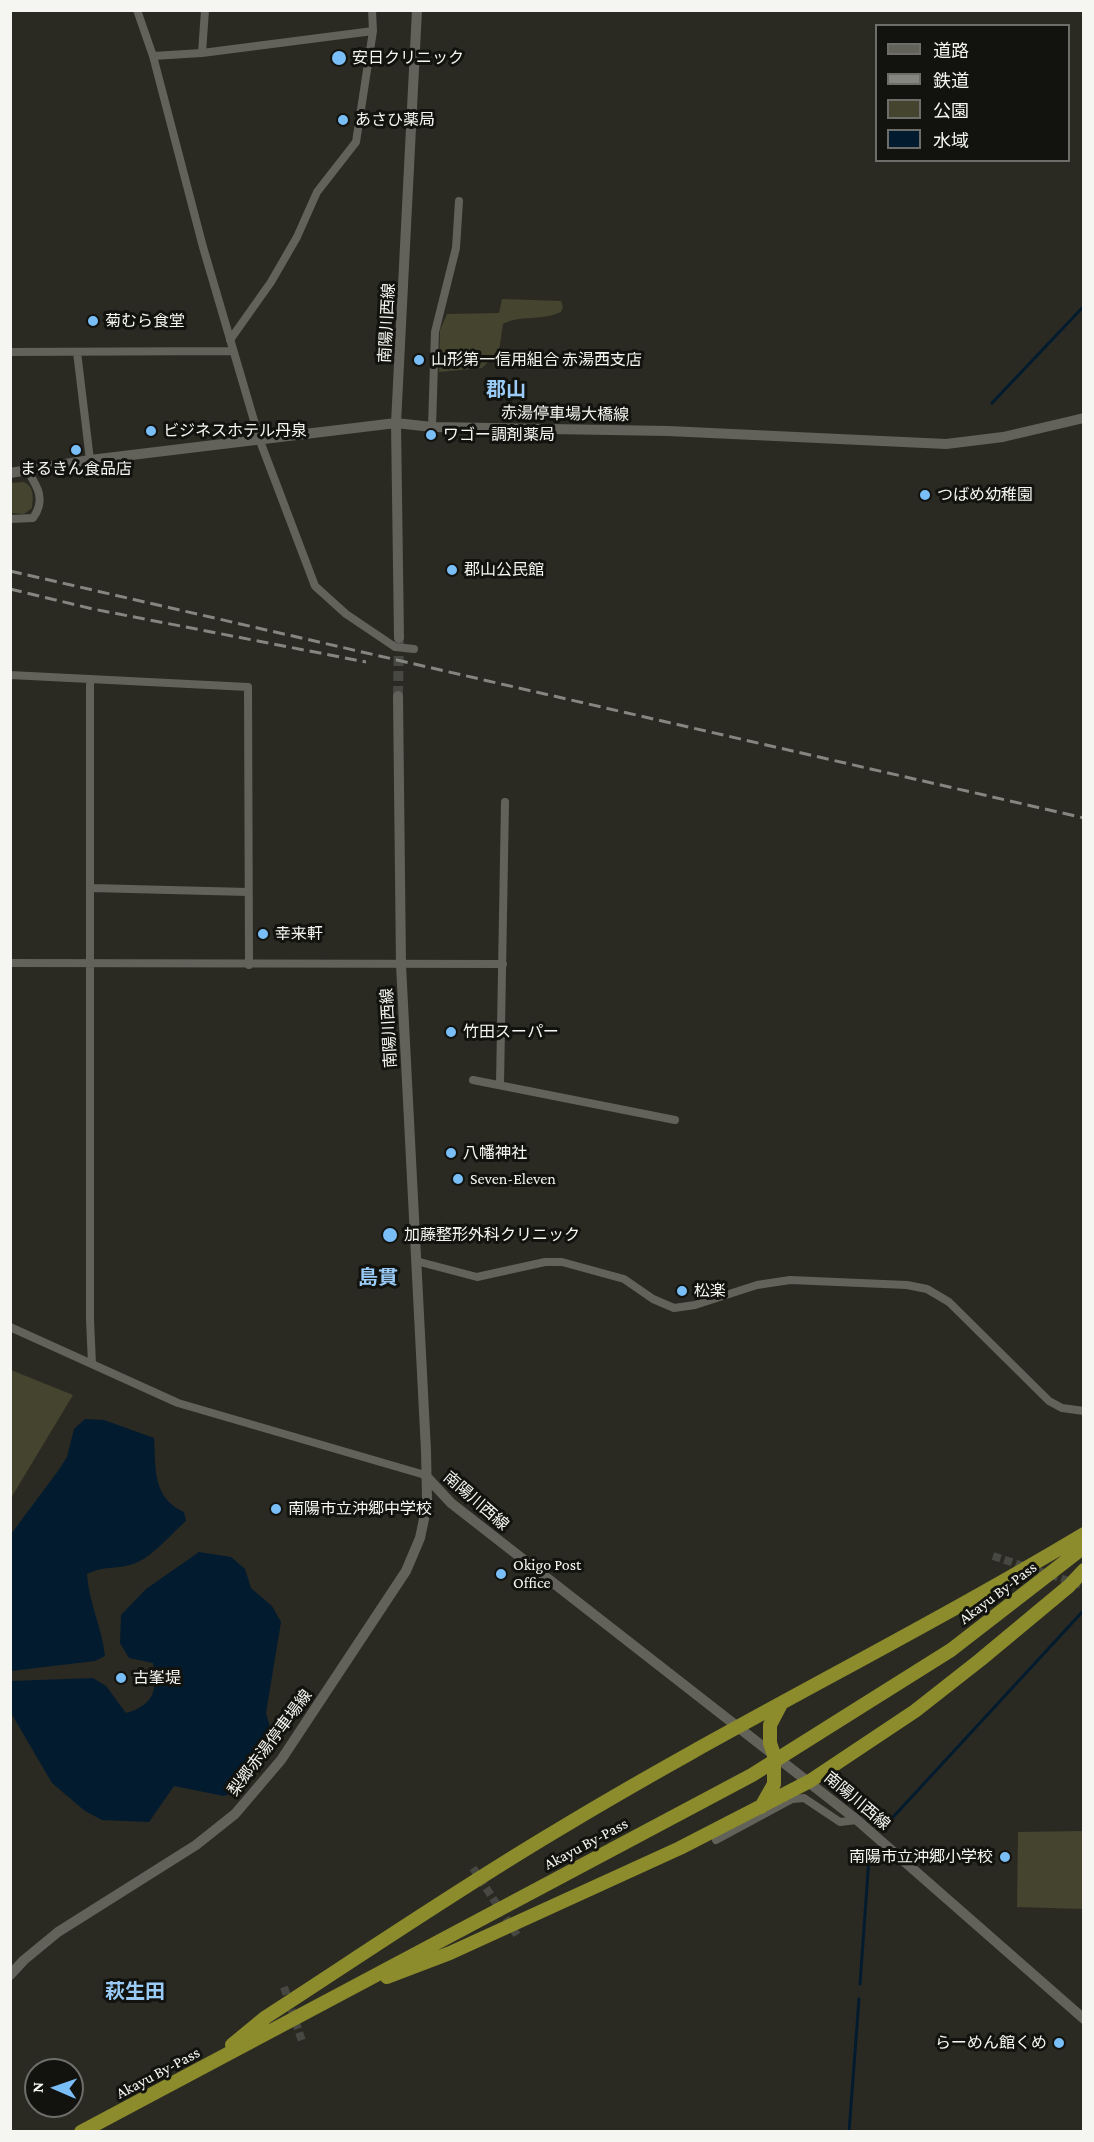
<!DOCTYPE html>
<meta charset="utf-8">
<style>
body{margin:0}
#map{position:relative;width:1094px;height:2142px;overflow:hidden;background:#2a2a23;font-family:"Crimson Pro","Noto Sans JP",serif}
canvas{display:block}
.frame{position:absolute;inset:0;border:12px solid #f5f5f1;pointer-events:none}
.legend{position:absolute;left:875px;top:24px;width:195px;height:138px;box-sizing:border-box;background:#12130f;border:2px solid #6d6d69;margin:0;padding:8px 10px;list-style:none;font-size:18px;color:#f5f5f1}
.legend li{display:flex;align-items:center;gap:12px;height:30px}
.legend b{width:30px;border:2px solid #6d6d69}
.north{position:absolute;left:24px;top:2058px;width:60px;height:60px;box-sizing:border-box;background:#12130f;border:2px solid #6d6d69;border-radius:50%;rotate:272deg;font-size:16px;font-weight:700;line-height:24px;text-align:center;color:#f5f5f1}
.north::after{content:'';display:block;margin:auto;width:21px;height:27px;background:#7abef8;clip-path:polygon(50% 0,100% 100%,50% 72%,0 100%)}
</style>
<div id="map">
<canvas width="1094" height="2142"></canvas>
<div class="frame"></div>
<ul class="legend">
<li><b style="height:8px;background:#62625b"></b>道路</li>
<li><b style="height:8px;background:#868680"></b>鉄道</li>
<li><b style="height:16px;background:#44442f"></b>公園</li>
<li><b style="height:16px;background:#031b2e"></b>水域</li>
</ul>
<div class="north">N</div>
</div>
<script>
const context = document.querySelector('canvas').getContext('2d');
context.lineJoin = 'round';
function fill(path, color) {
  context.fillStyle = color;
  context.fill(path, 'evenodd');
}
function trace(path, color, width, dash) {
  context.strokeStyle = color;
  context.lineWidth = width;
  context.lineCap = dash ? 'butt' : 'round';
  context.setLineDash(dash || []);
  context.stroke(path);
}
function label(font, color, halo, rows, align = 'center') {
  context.font = font + ' "Crimson Pro","Noto Sans JP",serif';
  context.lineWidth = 6;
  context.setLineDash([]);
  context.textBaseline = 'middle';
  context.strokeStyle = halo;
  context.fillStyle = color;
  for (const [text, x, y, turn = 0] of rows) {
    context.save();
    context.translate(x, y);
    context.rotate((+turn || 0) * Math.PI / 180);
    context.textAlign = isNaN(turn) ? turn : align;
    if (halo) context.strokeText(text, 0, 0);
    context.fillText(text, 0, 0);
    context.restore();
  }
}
fill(new Path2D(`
 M 502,299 L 561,301 L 563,307 L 561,312 C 541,321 519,315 503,324 L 499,351 L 482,368 L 439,372 L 440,330 L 447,314 L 499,313 Z
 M 23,482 C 35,486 33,498 32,508 L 24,514 L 11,513 L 11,483 Z
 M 11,1370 L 73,1395 L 11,1498 Z
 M 1083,1831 L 1083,1909 L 1017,1907 L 1018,1832 Z`), '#44442f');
fill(new Path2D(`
 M 85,1419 L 104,1420 L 154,1438 C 156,1468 152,1498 184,1512 L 186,1521 C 172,1533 155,1554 138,1562 C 122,1570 104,1565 87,1574 C 89,1604 102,1627 105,1656 L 95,1661 L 11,1671 L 11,1534 L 58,1471 L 67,1457 L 74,1429 Z
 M 199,1552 L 231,1557 L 245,1569 L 251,1588 L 272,1606 L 281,1622 L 266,1713 L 274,1742 L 240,1790 L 224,1796 L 174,1786 L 149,1822 L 102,1820 L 85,1811 L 52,1783 L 11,1713 L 11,1681 L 93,1678 L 106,1686 L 126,1713 C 154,1705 158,1690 153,1663 L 129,1658 L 120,1643 L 121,1615 L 146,1589 Z`), '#031b2e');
trace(new Path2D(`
 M 992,403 L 1084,306
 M 883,1828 L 1084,1610
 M 860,1984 L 869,1858 L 867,1848
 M 849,2132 L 859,1999`), '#031b2e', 3);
trace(new Path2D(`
 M 993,1556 L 1084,1586
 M 473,1868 L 517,1935
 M 284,1987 L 302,2041`), '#484842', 8, [8, 4]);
trace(new Path2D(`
 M 398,696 L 399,639`), '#484842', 10, [10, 5]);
trace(new Path2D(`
 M 137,10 L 153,56 L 203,247 L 260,441 L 315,586 L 346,614 L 395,647 L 414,649
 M 202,53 L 205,10
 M 153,56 L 202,53 L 373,31
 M 230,340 L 271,282 L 297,237 L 317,192 L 356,142 L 373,31 L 372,10
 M 10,352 L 233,351
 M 77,352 L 90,460
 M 432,427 L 435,332 L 456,248 L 459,201
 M 10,519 L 33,518 C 46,500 38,487 27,470
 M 10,675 L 248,687 L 249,965
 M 90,679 L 90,1320 L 92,1364
 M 91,888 L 248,892
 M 10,963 L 503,964
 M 473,1080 L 675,1120
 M 500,1084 L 505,802
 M 416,1261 L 477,1277 L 545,1262 L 562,1262 L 624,1279 L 653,1299 L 674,1308 L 695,1305 L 757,1285 L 790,1280 L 907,1285 L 927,1289 L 949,1302 L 1049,1401 L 1062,1408 L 1084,1411
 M 10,1327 L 178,1403 L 425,1475
 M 716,1840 L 792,1799 L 804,1798 L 840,1822 L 857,1820`), '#62625b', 8);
trace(new Path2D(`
 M 10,473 L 90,460 L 396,423 L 432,427 L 668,431 L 946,444 L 1003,437 L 1084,418
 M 399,638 L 396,423 L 417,10
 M 425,1475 L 451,1503 L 857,1820 L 1084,2019
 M 10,1975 L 24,1960 L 58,1932 L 196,1845 L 235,1814 L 281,1760 L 406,1571 L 420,1538 L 424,1519 L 427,1499 L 426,1451 L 401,965 L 398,696`), '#62625b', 10);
trace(new Path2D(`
 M 761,1807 L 774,1784 L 774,1755 L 770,1743 L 770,1725 L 781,1704
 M 387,1977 L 450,1953 L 680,1848 L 810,1781 L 915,1711 L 980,1660 L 1069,1586 L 1084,1570
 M 232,2045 L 266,2017 C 360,1956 454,1892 551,1834 C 725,1728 909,1639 1084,1534
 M 81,2132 L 752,1775 L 951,1650 L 1084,1547`), '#8c8c2c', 14);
trace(new Path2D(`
 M 10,571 L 1084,818
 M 10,589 L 93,609 L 366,662`), '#868680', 3, [12, 6]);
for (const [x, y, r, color] of [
 [339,58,8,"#7abef8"],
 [343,120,6,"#7abef8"],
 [93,321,6,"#7abef8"],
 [419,360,6,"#7abef8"],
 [151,431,6,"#7abef8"],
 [431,435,6,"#7abef8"],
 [76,450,6,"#7abef8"],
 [925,495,6,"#7abef8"],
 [452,570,6,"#7abef8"],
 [263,934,6,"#7abef8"],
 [451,1032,6,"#7abef8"],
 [451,1153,6,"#7abef8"],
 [458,1179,6,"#7abef8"],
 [390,1235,8,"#7abef8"],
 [682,1291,6,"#7abef8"],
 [276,1509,6,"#7abef8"],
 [501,1574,6,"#7abef8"],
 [121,1678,6,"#7abef8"],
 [1005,1857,6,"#7abef8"],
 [1059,2043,6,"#7abef8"]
]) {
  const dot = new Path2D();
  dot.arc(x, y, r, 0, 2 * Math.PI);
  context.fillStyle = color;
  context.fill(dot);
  trace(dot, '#12130f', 2);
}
label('16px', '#f5f5f1', '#12130f', [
 ["安日クリニック",352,58],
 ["あさひ薬局",355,120],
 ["菊むら食堂",105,321],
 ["山形第一信用組合 赤湯西支店",431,360],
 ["ビジネスホテル丹泉",163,431],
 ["ワゴー調剤薬局",443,435],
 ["まるきん食品店",76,469,"center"],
 ["つばめ幼稚園",937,495],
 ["郡山公民館",464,570],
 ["幸来軒",275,934],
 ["竹田スーパー",463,1032],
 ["八幡神社",463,1153],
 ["Seven-Eleven",470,1179],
 ["加藤整形外科クリニック",404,1235],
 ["松楽",694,1291],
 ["南陽市立沖郷中学校",288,1509],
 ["Okigo Post",513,1565],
 ["Office",513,1583],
 ["古峯堤",133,1678],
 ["南陽市立沖郷小学校",993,1857,"right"],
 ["らーめん館くめ",1047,2043,"right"]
], 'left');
label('16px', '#f5f5f1', '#12130f', [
 ["南陽川西線",387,323,-87],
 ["赤湯停車場大橋線",565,414,1],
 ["南陽川西線",389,1028,-93],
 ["南陽川西線",476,1501,41],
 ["Akayu By-Pass",998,1593,-37],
 ["梨郷赤湯停車場線",270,1743,-53],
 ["南陽川西線",857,1801,40],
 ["Akayu By-Pass",586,1844,-28],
 ["Akayu By-Pass",158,2073,-28]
]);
label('bold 20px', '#99cbf6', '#12130f', [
 ["郡山",506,390],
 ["島貫",378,1278],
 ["萩生田",135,1992]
]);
</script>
